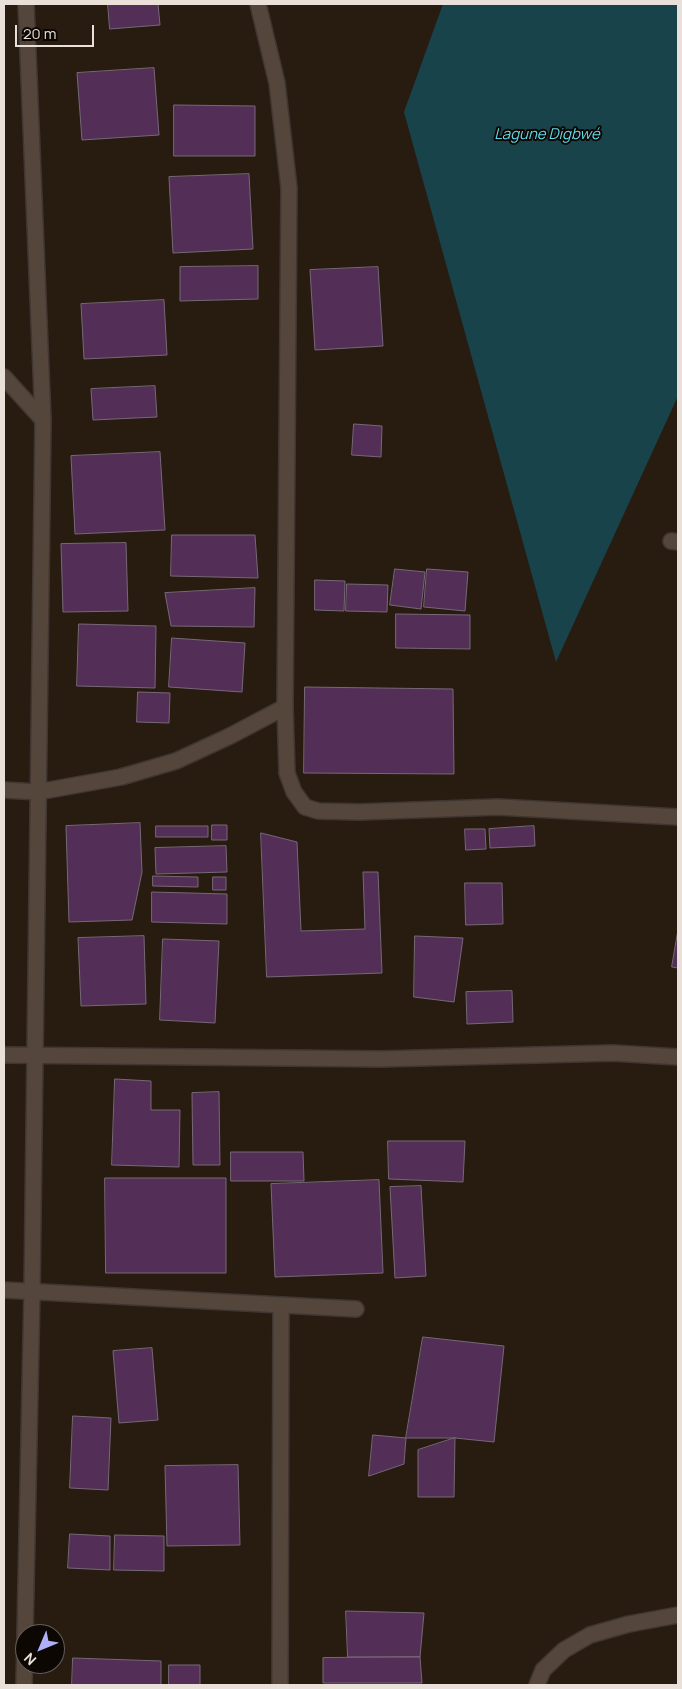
<!DOCTYPE html>
<meta charset="utf-8">
<style>
body{margin:0}
#map{position:relative;width:682px;height:1689px;overflow:hidden;background:#281c11;font-family:Manrope,sans-serif}
canvas{display:block}
.frame{position:absolute;inset:0;border:5px solid #e9e0d9;pointer-events:none}
.north{position:absolute;left:15px;top:1624px;width:50px;height:50px;box-sizing:border-box;background:#0d0704;border:1px solid #655e59;border-radius:50%;rotate:225deg;font-size:14px;font-weight:700;line-height:20px;text-align:center;color:#e9e0d9}
.north::after{content:'';display:block;margin:auto;width:18px;height:22px;background:#adaffb;clip-path:polygon(50% 0,100% 100%,50% 72%,0 100%)}
.scale{position:absolute;left:15px;top:25px;width:79px;height:22px;box-sizing:border-box;border:2px solid #e9e0d9;border-top:0;padding-left:6px;font-size:15px;line-height:18px;white-space:nowrap;color:#e9e0d9;-webkit-text-stroke:4px #0d0704;paint-order:stroke}
</style>
<div id="map">
<canvas width="682" height="1689"></canvas>
<div class="frame"></div>
<div class="north">N</div>
<div class="scale">20 m</div>
</div>
<script>
const context = document.querySelector('canvas').getContext('2d');
context.lineJoin = 'round';
function fill(path, color) {
  context.fillStyle = color;
  context.fill(path, 'evenodd');
}
function trace(path, color, width, dash) {
  context.strokeStyle = color;
  context.lineWidth = width;
  context.lineCap = dash ? 'butt' : 'round';
  context.setLineDash(dash || []);
  context.stroke(path);
}
function label(font, color, halo, rows, align = 'center') {
  context.font = font + ' Manrope,sans-serif';
  context.lineWidth = 4;
  context.setLineDash([]);
  context.textBaseline = 'middle';
  context.strokeStyle = halo;
  context.fillStyle = color;
  for (const [text, x, y, turn = 0] of rows) {
    context.save();
    context.translate(x, y);
    context.rotate((+turn || 0) * Math.PI / 180);
    context.textAlign = isNaN(turn) ? turn : align;
    if (halo) context.strokeText(text, 0, 0);
    context.fillText(text, 0, 0);
    context.restore();
  }
}
fill(new Path2D(`
 M 443,4 L 678,4 L 678,396 L 556,662 L 404,112 Z`), '#19434a');
const building = new Path2D(`
 M 108,4 L 158,4 L 160,25 L 110,29 Z
 M 154,68 L 159,135 L 82,140 L 77,73 Z
 M 174,105 L 255,106 L 255,156 L 174,156 Z
 M 249,174 L 253,249 L 173,253 L 169,177 Z
 M 258,266 L 258,299 L 180,301 L 180,267 Z
 M 378,267 L 383,346 L 315,350 L 310,270 Z
 M 164,300 L 167,355 L 84,359 L 81,304 Z
 M 155,386 L 157,417 L 93,420 L 91,389 Z
 M 354,424 L 382,426 L 381,457 L 352,455 Z
 M 160,452 L 165,530 L 75,534 L 71,456 Z
 M 172,535 L 255,535 L 258,578 L 171,576 Z
 M 126,543 L 128,611 L 63,612 L 61,544 Z
 M 395,569 L 425,572 L 421,609 L 390,605 Z
 M 427,569 L 468,572 L 465,611 L 424,607 Z
 M 315,580 L 345,581 L 344,611 L 315,610 Z
 M 347,584 L 388,585 L 387,612 L 346,611 Z
 M 255,588 L 254,627 L 171,626 L 165,593 Z
 M 396,614 L 470,615 L 470,649 L 396,648 Z
 M 79,624 L 156,626 L 155,688 L 77,686 Z
 M 172,638 L 245,643 L 242,692 L 169,687 Z
 M 305,687 L 453,689 L 454,774 L 304,773 Z
 M 138,692 L 170,693 L 169,723 L 137,722 Z
 M 140,823 L 142,872 L 132,920 L 69,922 L 66,826 Z
 M 212,825 L 227,825 L 227,840 L 212,840 Z
 M 156,826 L 208,826 L 208,837 L 156,837 Z
 M 534,826 L 535,846 L 490,848 L 489,829 Z
 M 465,829 L 485,829 L 486,849 L 466,850 Z
 M 261,833 L 297,842 L 301,931 L 365,929 L 363,872 L 378,872 L 382,973 L 267,977 Z
 M 226,846 L 227,872 L 156,874 L 155,848 Z
 M 153,876 L 198,877 L 198,887 L 153,886 Z
 M 213,877 L 226,877 L 226,890 L 213,890 Z
 M 465,883 L 502,883 L 503,924 L 466,925 Z
 M 152,892 L 227,894 L 227,924 L 152,922 Z
 M 678,930 L 678,968 L 672,967 Z
 M 144,936 L 146,1004 L 81,1006 L 78,938 Z
 M 415,936 L 463,938 L 454,1002 L 414,997 Z
 M 163,939 L 219,941 L 215,1023 L 160,1020 Z
 M 512,991 L 513,1022 L 467,1024 L 466,992 Z
 M 115,1079 L 151,1081 L 151,1110 L 180,1110 L 179,1167 L 112,1165 Z
 M 219,1092 L 220,1165 L 193,1165 L 192,1093 Z
 M 388,1141 L 465,1141 L 463,1182 L 389,1179 Z
 M 231,1152 L 303,1152 L 304,1181 L 231,1181 Z
 M 105,1178 L 226,1178 L 226,1273 L 106,1273 Z
 M 379,1180 L 383,1273 L 275,1277 L 271,1184 Z
 M 421,1186 L 426,1276 L 395,1278 L 390,1187 Z
 M 423,1337 L 504,1346 L 494,1442 L 455,1438 L 406,1438 Z
 M 152,1348 L 158,1420 L 119,1423 L 113,1351 Z
 M 73,1416 L 111,1418 L 108,1490 L 70,1488 Z
 M 373,1435 L 406,1438 L 404,1464 L 369,1476 Z
 M 455,1438 L 454,1497 L 418,1497 L 418,1450 Z
 M 238,1465 L 240,1545 L 167,1546 L 165,1466 Z
 M 70,1534 L 110,1536 L 110,1570 L 68,1568 Z
 M 115,1535 L 164,1536 L 164,1571 L 114,1570 Z
 M 346,1611 L 424,1613 L 420,1657 L 348,1657 Z
 M 420,1657 L 422,1683 L 323,1683 L 323,1658 Z
 M 73,1658 L 161,1661 L 161,1685 L 72,1685 Z
 M 169,1665 L 200,1665 L 200,1685 L 169,1685 Z`);
fill(building, '#532f57');
trace(building, '#766877', 1);
const minor = new Path2D(`
 M 258,4 L 277,83 L 289,188 L 285,707 L 287,773 L 294,792 L 305,807 L 318,811 L 359,812 L 498,807 L 678,817
 M 4,377 L 43,420
 M 671,541 L 678,542
 M 4,790 L 38,792 L 121,777 L 176,761 L 230,736 L 285,707
 M 4,1055 L 381,1059 L 613,1053 L 678,1057
 M 4,1290 L 356,1309
 M 25,1634 L 32,1291 L 43,420 L 26,4
 M 24,1685 L 25,1635
 M 280,1685 L 281,1305
 M 537,1685 L 543,1670 L 564,1650 L 590,1635 L 629,1624 L 678,1615`);
trace(minor, '#403631', 18);
trace(minor, '#55463b', 15);
label('italic 15px', '#60d8e9', '#0d0704', [
 ["Lagune Digbwé",547,135]
]);
</script>
